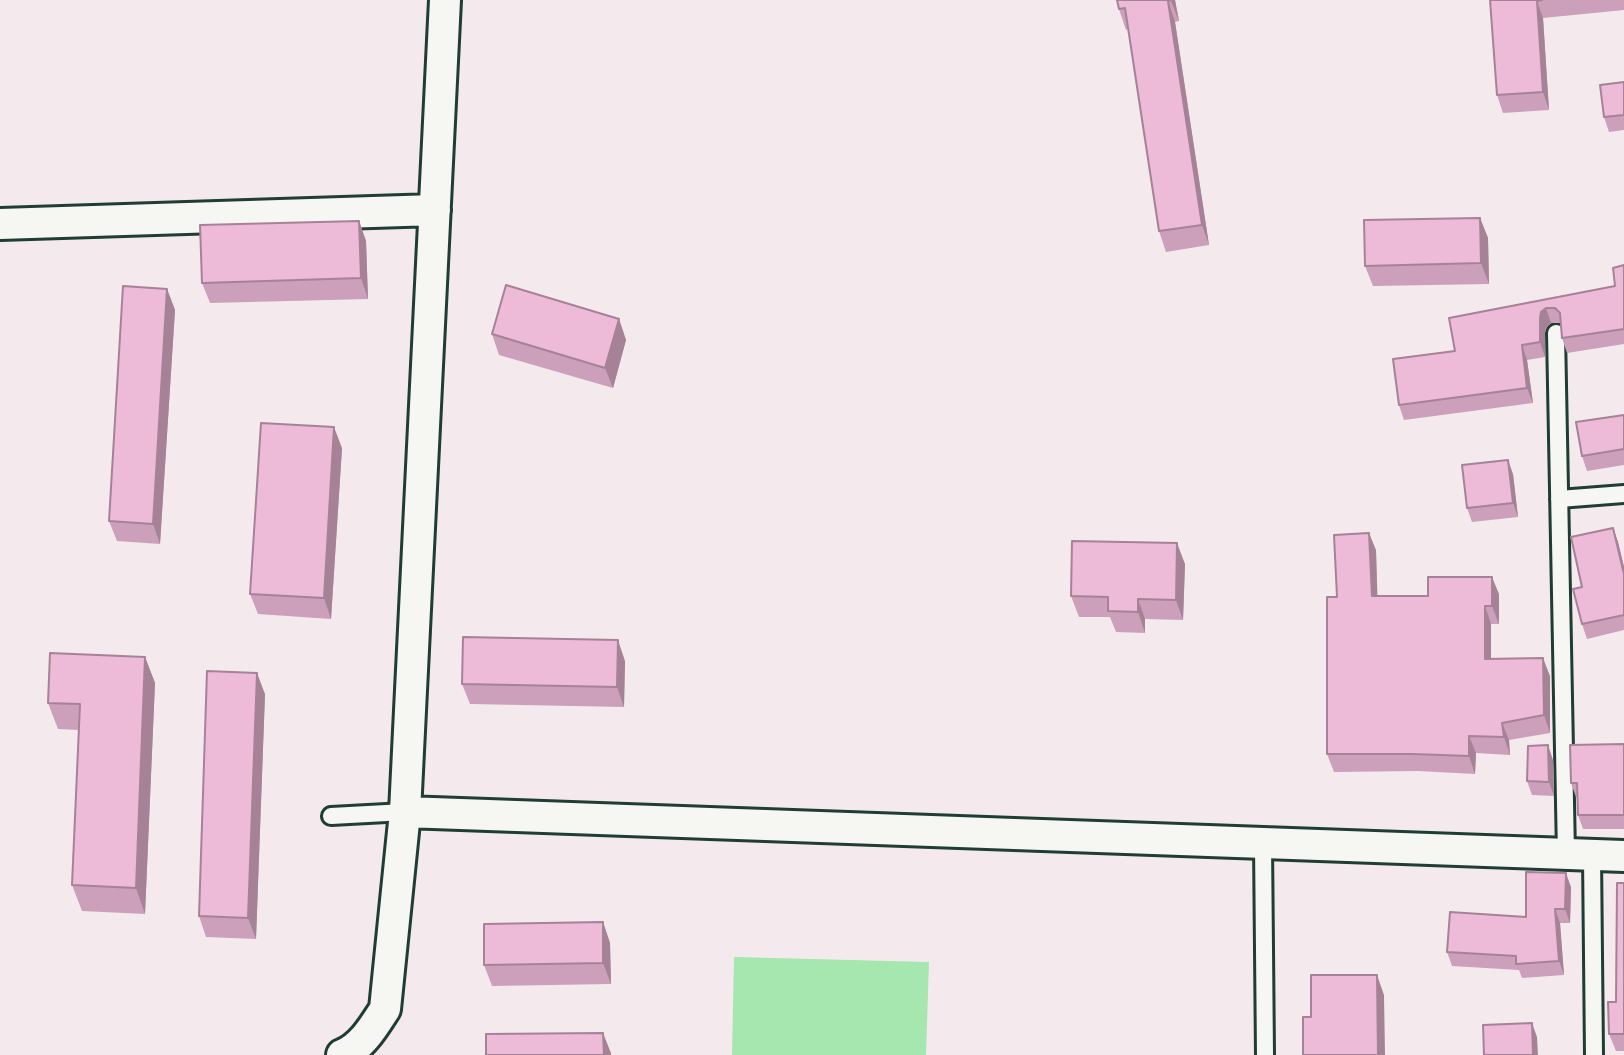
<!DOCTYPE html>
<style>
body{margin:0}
canvas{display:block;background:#f4eaed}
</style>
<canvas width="1624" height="1055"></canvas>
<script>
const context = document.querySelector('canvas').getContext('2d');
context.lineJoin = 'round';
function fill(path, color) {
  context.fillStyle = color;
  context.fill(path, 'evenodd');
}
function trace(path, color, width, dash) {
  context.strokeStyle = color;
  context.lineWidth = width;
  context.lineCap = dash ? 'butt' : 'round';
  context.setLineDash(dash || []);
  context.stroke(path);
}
fill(new Path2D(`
 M 734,957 L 929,962 L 926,1055 L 732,1055 Z`), '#a6e6af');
const service = new Path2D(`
 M 1556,333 L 1566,854
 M 1559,499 L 1624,494
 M 331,816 L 405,812
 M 1263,843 L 1265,1055
 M 1592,855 L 1594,1055`);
const minor = new Path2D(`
 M 0,224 L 435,210
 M 405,812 L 1624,856
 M 342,1055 C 362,1047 374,1026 385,1009 L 405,812 L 445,0`);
trace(service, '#1f3d34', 22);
trace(minor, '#1f3d34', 36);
trace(service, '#f6f6f2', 16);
trace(minor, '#f6f6f2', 30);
fill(new Path2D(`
 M 1117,0 L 1175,0 L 1179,21 L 1175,22 L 1209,245 L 1166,252 L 1159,231 L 1128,29 L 1126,30 L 1119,9 Z
 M 1490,0 L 1624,0 L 1624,10 L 1543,18 L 1549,110 L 1503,113 L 1497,95 Z
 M 1624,82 L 1624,130 L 1609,132 L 1604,117 Z
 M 1480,218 L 1488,238 L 1489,284 L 1373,286 L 1365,266 Z
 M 359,221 L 366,241 L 368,299 L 210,303 L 202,283 Z
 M 1624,265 L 1624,344 L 1567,353 L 1562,338 L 1561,323 L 1551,323 L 1547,327 L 1545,332 L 1545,357 L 1527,360 L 1533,403 L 1404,420 L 1399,405 L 1455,351 L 1449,318 L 1615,286 Z
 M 167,289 L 175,310 L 160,544 L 117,541 L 109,521 Z
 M 619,319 L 626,340 L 613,388 L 499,355 L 492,334 Z
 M 1624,415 L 1624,465 L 1587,471 L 1582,456 Z
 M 342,448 L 331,619 L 258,614 L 250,594 Z
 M 1513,474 L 1518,517 L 1472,522 L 1467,508 Z
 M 1613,528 L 1618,542 L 1624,567 L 1624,630 L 1587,639 L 1582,624 L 1582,587 Z
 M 1376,550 L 1377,596 L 1499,594 L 1499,624 L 1491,624 L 1491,659 L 1550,676 L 1550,733 L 1509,740 L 1510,755 L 1476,753 L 1475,774 L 1418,771 L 1334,772 L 1327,754 Z
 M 1185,564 L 1183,620 L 1145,619 L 1145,633 L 1116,632 L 1110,617 L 1079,617 L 1071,596 Z
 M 145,657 L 155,683 L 145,914 L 82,911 L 72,885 L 79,730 L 58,729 L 48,703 Z
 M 625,661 L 624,707 L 470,704 L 462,684 Z
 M 265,694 L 256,939 L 206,937 L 199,916 Z
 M 1624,744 L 1624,829 L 1583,829 L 1578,815 L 1578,797 L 1576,797 L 1571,783 Z
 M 1553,760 L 1554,796 L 1532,795 L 1527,781 Z
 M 1624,883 L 1624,1051 L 1616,1051 L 1609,1034 L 1616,1002 Z
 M 1571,887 L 1570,923 L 1560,923 L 1564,975 L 1522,978 L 1519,970 L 1452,966 L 1447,952 L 1526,917 Z
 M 603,922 L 610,943 L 611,984 L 492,986 L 484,965 Z`), '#cca0ba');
fill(new Path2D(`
 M 1171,0 L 1175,0 L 1179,21 L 1171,1 Z
 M 1168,1 L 1175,22 L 1209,245 L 1202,225 Z
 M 1537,1 L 1543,18 L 1549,110 L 1543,92 Z
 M 1480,218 L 1488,238 L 1489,284 L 1481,263 Z
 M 359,221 L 366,241 L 368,299 L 361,278 Z
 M 167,289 L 175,310 L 160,544 L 153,524 Z
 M 1546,308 L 1551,323 L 1547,327 L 1545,332 L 1545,357 L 1540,342 L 1540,318 L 1541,312 Z
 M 619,319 L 626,340 L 613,388 L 605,368 Z
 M 1522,345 L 1527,360 L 1533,403 L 1527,388 Z
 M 334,427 L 342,448 L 331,619 L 324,598 Z
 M 1508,460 L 1513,474 L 1518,517 L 1513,503 Z
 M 1613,528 L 1618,542 L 1624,567 L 1624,574 Z
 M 1369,533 L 1376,550 L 1378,614 L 1372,596 Z
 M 1177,543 L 1185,564 L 1183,620 L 1176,600 Z
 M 1492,577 L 1499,594 L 1499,624 L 1492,606 Z
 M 1138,599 L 1145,619 L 1145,633 L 1138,612 Z
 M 1485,606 L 1491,624 L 1491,677 L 1485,659 Z
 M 618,640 L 625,661 L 624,707 L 617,687 Z
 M 145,657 L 155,683 L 145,914 L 136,888 Z
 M 1543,658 L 1550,676 L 1550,733 L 1544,715 Z
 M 257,673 L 265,694 L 256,939 L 248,918 Z
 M 1502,723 L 1509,740 L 1510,755 L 1504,737 Z
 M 1469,736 L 1476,753 L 1475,774 L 1469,756 Z
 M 1548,745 L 1553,760 L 1554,796 L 1549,782 Z
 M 1566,873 L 1571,887 L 1570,923 L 1565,909 Z
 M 1555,909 L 1560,923 L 1564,975 L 1559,961 Z
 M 603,922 L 610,943 L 611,984 L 603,963 Z
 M 1377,975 L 1384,995 L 1385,1055 L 1378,1055 Z
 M 1532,1023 L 1537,1037 L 1538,1055 L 1533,1055 Z
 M 603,1033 L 611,1053 L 611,1055 L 604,1055 Z`), '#a68297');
const building = new Path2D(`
 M 1117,0 L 1171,0 L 1168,1 L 1202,225 L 1159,231 L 1125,8 L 1119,9 Z
 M 1490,0 L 1542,0 L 1537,1 L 1543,92 L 1497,95 Z
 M 1624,82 L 1624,115 L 1604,117 L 1600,85 Z
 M 1480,218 L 1481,263 L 1365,266 L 1364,220 Z
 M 359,221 L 361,278 L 202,283 L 200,225 Z
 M 1624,265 L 1624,329 L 1562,338 L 1560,313 L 1555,308 L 1546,308 L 1541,312 L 1540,318 L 1540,342 L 1522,345 L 1527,388 L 1399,405 L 1393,359 L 1455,351 L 1449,318 L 1615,286 L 1613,268 Z
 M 506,285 L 619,319 L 605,368 L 492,334 Z
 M 123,286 L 167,289 L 153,524 L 109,521 Z
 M 1624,415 L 1624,449 L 1582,456 L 1576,422 Z
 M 261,423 L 334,427 L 324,598 L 250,594 Z
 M 1508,460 L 1513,503 L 1467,508 L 1462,465 Z
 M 1613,528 L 1624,574 L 1624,615 L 1582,624 L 1573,589 L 1582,587 L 1571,537 Z
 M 1369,533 L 1372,596 L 1428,596 L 1428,577 L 1492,577 L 1492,606 L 1485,606 L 1485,659 L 1543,658 L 1544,715 L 1502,723 L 1504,737 L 1469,736 L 1469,756 L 1412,754 L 1327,754 L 1327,597 L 1337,597 L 1334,535 Z
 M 1072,541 L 1177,543 L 1176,600 L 1138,599 L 1138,612 L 1108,611 L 1108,597 L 1071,596 Z
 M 463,637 L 618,640 L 617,687 L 462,684 Z
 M 50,653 L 145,657 L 136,888 L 72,885 L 80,704 L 48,703 Z
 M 207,671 L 257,673 L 248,918 L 199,916 Z
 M 1624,744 L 1624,815 L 1578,815 L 1577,783 L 1571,783 L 1570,745 Z
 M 1548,745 L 1549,782 L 1527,781 L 1528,746 Z
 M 1526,872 L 1566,873 L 1565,909 L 1555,909 L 1559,961 L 1516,964 L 1516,956 L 1447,952 L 1450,912 L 1526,917 Z
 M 1617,883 L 1624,883 L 1624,1034 L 1609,1034 L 1608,1002 L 1616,1002 Z
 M 603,922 L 603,963 L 484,965 L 484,924 Z
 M 1311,975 L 1377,975 L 1378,1055 L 1303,1055 L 1303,1017 L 1311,1017 Z
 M 1532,1023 L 1533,1055 L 1484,1055 L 1483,1025 Z
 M 603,1033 L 604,1055 L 486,1055 L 486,1034 Z`);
fill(building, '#edbad8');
trace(building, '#a68297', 2);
</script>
